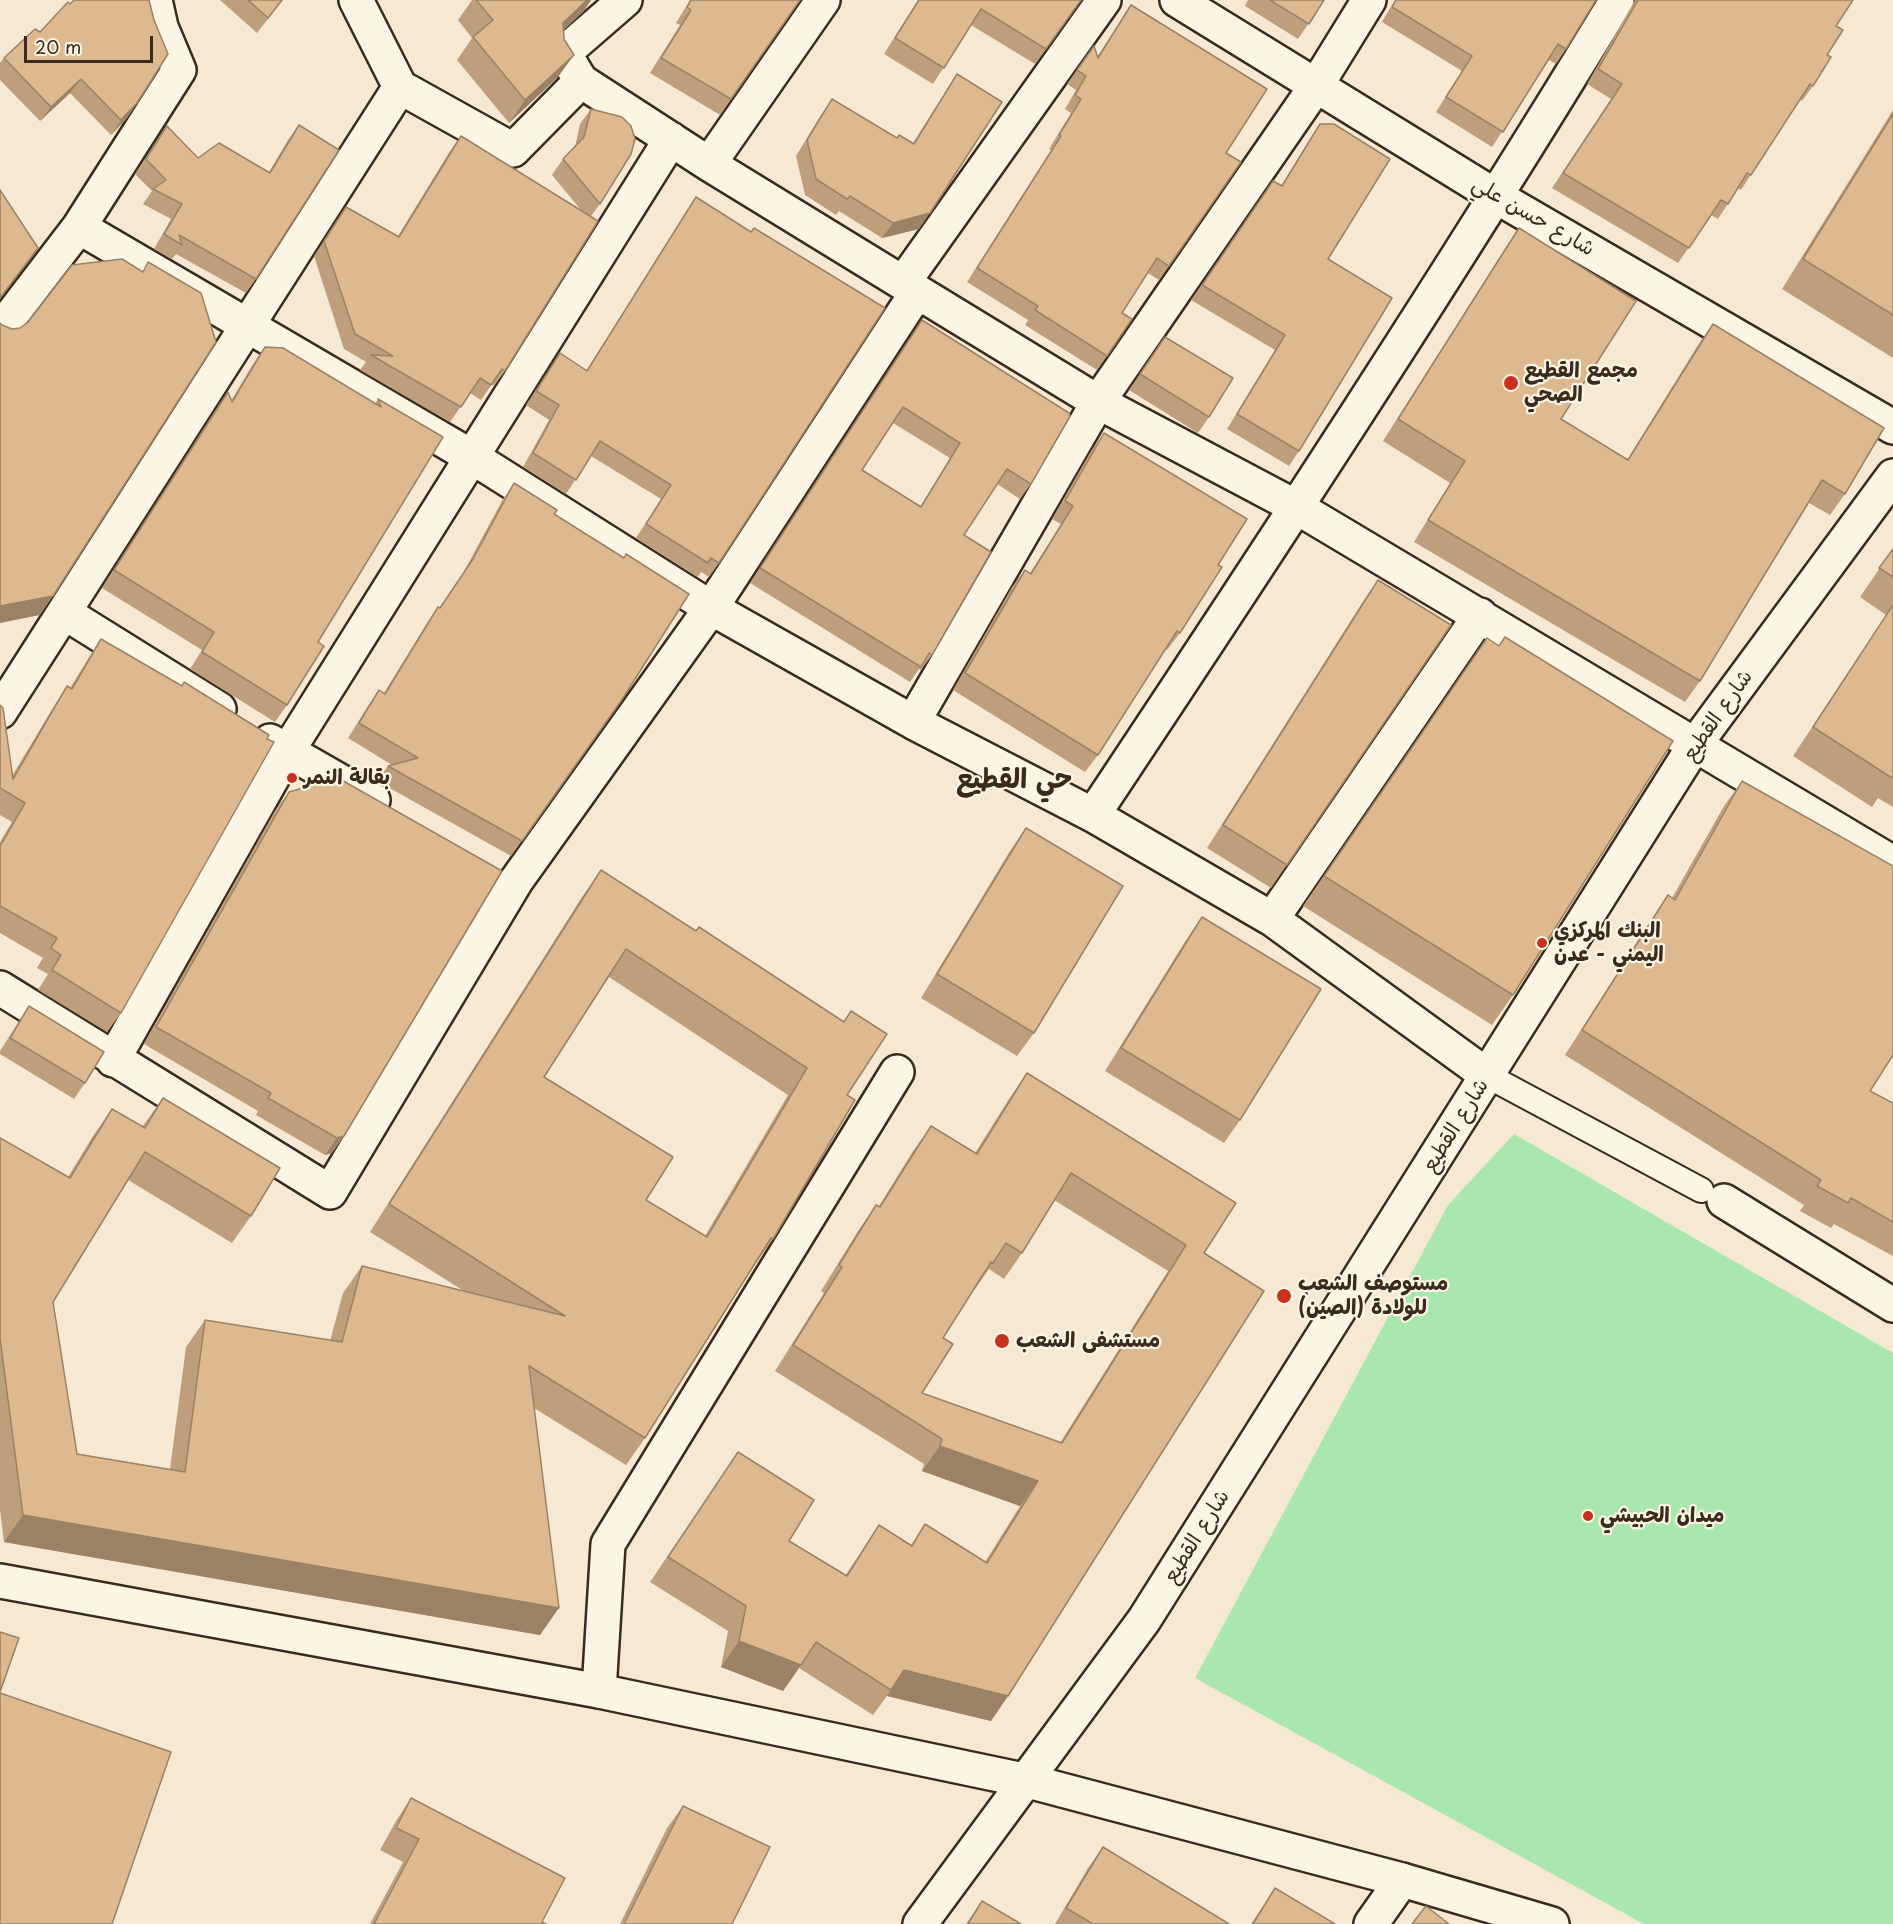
<!DOCTYPE html>
<meta charset="utf-8">
<style>
body{margin:0}
#map{position:relative;width:1893px;height:1924px;overflow:hidden;background:#f6e9d4;font-family:"Playpen Sans",sans-serif}
canvas{display:block}
.scale{position:absolute;left:24px;top:36px;width:129px;height:27px;box-sizing:border-box;border:3px solid #3b2a1e;border-top:0;padding-left:8px;font-size:18px;line-height:21px;white-space:nowrap;color:#3b2a1e;-webkit-text-stroke:4px #fcf5e5;paint-order:stroke}
</style>
<div id="map">
<canvas width="1893" height="1924"></canvas>
<div class="scale">20 m</div>
</div>
<script>
const context = document.querySelector('canvas').getContext('2d');
context.lineJoin = 'round';
function fill(path, color) {
  context.fillStyle = color;
  context.fill(path, 'evenodd');
}
function trace(path, color, width, dash) {
  context.strokeStyle = color;
  context.lineWidth = width;
  context.lineCap = dash ? 'butt' : 'round';
  context.setLineDash(dash || []);
  context.stroke(path);
}
function label(font, color, halo, rows, align = 'center') {
  context.font = font + ' "Playpen Sans","Playpen Sans Arabic",sans-serif';
  context.lineWidth = 4.5;
  context.setLineDash([]);
  context.textBaseline = 'middle';
  context.strokeStyle = halo;
  context.fillStyle = color;
  for (const [text, x, y, turn = 0] of rows) {
    context.save();
    context.translate(x, y);
    context.rotate((+turn || 0) * Math.PI / 180);
    context.textAlign = isNaN(turn) ? turn : align;
    if (halo) context.strokeText(text, 0, 0);
    context.fillText(text, 0, 0);
    context.restore();
  }
}
fill(new Path2D(`
 M 1514,1134 L 1893,1353 L 1893,1924 L 1644,1924 L 1195,1678 L 1448,1205 Z`), '#aae7ae');
const service = new Path2D(`
 M 1488,1076 L 1701,1190`);
const minor = new Path2D(`
 M 625,0 L 564,53 L 581,81 L 709,164 L 903,283 L 1098,402 L 1298,508 L 1893,863
 M 1177,0 L 1497,197 L 1893,427
 M 400,87 L 513,150 L 581,81
 M 709,164 L 823,0
 M 79,227 L 472,457 L 711,608 L 913,722 L 1093,815 L 1272,919 L 1488,1076
 M 903,283 L 1104,0
 M 0,330 L 79,227 L 179,70 L 161,27 L 155,0
 M 65,613 L 219,709
 M 0,712 L 400,87 L 356,0
 M 913,722 L 1098,402 L 1316,86 L 1369,0
 M 270,741 L 373,800
 M 1093,815 C 1272,546 1449,276 1617,0
 M 1272,919 L 1480,615
 M 0,988 L 330,1192 L 516,881 L 711,608 L 917,292
 M 113,1060 L 287,752 L 671,139
 M 1724,1201 L 1893,1305
 M 599,1691 L 608,1544 L 897,1072
 M 1371,1924 L 1402,1880`);
const tertiary = new Path2D(`
 M 0,1581 L 599,1691 L 1028,1781 L 1402,1880 L 1552,1924
 M 920,1924 L 1144,1620 L 1694,746 L 1893,476`);
trace(service, '#3b2a1e', 28);
trace(minor, '#3b2a1e', 38);
trace(tertiary, '#3b2a1e', 38);
trace(service, '#fcf5e5', 24);
trace(minor, '#fcf5e5', 33);
trace(tertiary, '#fcf5e5', 33);
fill(new Path2D(`
 M 220,0 L 283,0 L 257,33 Z
 M 472,0 L 591,0 L 583,12 L 563,30 L 564,39 L 574,55 L 557,78 L 509,123 L 457,60 L 472,38 L 458,20 Z
 M 690,0 L 800,0 L 720,115 L 650,73 L 680,25 L 676,23 Z
 M 918,0 L 1081,0 L 1035,64 L 971,25 L 933,84 L 884,54 Z
 M 1248,0 L 1324,0 L 1298,39 L 1245,6 Z
 M 1395,0 L 1596,0 L 1566,49 L 1556,64 L 1549,60 L 1492,147 L 1436,112 L 1462,71 L 1382,22 Z
 M 1635,0 L 1853,0 L 1836,26 L 1827,55 L 1813,86 L 1802,101 L 1800,99 L 1741,190 L 1738,188 L 1718,219 L 1711,215 L 1678,263 L 1552,188 L 1611,99 L 1587,84 Z
 M 1131,5 L 1226,153 L 1241,162 L 1159,280 L 1148,273 L 1122,313 L 1132,319 L 1097,370 L 1025,325 L 1028,320 L 967,282 L 1051,150 L 1049,149 L 1071,113 L 1065,109 L 1076,90 L 1067,84 L 1094,46 L 1097,57 Z
 M 35,29 L 137,103 L 127,118 L 111,135 L 70,93 L 40,121 L 0,80 L 0,63 L 4,58 Z
 M 957,74 L 919,229 L 882,238 L 839,211 L 836,215 L 805,195 L 796,156 L 821,115 L 832,99 L 897,138 L 913,143 Z
 M 591,109 L 600,204 L 591,216 L 505,371 L 494,386 L 492,384 L 481,400 L 470,393 L 450,422 L 360,370 L 366,362 L 344,349 L 314,256 L 346,207 L 398,236 L 450,151 L 461,136 L 581,210 L 552,175 L 563,159 L 575,147 L 580,124 Z
 M 1893,110 L 1893,358 L 1782,289 Z
 M 1320,124 L 1328,259 L 1299,451 L 1289,466 L 1227,429 L 1275,350 L 1191,300 L 1273,181 L 1281,186 L 1310,139 Z
 M 299,125 L 256,279 L 246,293 L 176,254 L 172,259 L 154,249 L 171,219 L 143,204 L 152,191 L 135,174 L 167,126 L 198,158 L 269,172 L 288,140 Z
 M 696,197 L 719,563 L 709,577 L 701,572 L 698,577 L 636,538 L 661,499 L 591,456 L 566,494 L 523,467 L 549,420 L 526,405 L 550,368 L 560,353 L 587,370 L 686,212 Z
 M 1519,228 L 1561,419 L 1627,460 L 1698,345 L 1713,324 L 1845,494 L 1830,515 L 1809,503 L 1700,681 L 1685,702 L 1414,542 L 1450,483 L 1383,441 L 1504,250 Z
 M 922,320 L 1031,484 L 1020,499 L 997,484 L 964,535 L 932,655 L 921,670 L 919,669 L 910,682 L 750,583 ZM 893,423 L 950,458 L 920,507 L 862,470 Z
 M 1165,337 L 1209,417 L 1198,433 L 1129,390 Z
 M 265,347 L 375,404 L 378,399 L 443,437 L 318,642 L 287,705 L 275,722 L 190,669 L 202,650 L 102,588 L 216,409 L 228,392 L 231,401 L 253,364 Z
 M 1104,433 L 1218,565 L 1180,633 L 1167,650 L 1165,649 L 1098,755 L 1085,772 L 953,690 L 1012,587 L 1025,570 L 1030,573 L 1061,524 L 1052,519 L 1091,451 Z
 M 514,483 L 554,514 L 621,701 L 511,856 L 377,781 L 388,766 L 392,765 L 348,738 L 368,706 L 379,690 L 384,693 L 427,623 L 438,607 L 440,608 L 462,575 L 503,499 Z
 M 1893,549 L 1893,807 L 1878,798 L 1872,807 L 1793,756 L 1886,615 L 1860,597 Z
 M 1378,580 L 1451,625 L 1271,888 L 1207,848 L 1362,603 Z
 M 1505,637 L 1513,995 L 1492,1025 L 1303,906 L 1466,668 L 1499,646 Z
 M 101,639 L 121,1013 L 107,1032 L 38,990 L 48,974 L 37,968 L 43,958 L 0,933 L 0,842 L 12,822 L 0,815 L 0,705 L 12,776 L 54,706 L 67,686 L 70,688 L 88,659 Z
 M 1742,781 L 1893,866 L 1893,1058 L 1891,1057 L 1870,1091 L 1893,1103 L 1893,1256 L 1834,1224 L 1831,1228 L 1800,1211 L 1804,1205 L 1565,1055 L 1651,920 L 1668,895 L 1672,898 L 1724,806 Z
 M 289,792 L 344,1136 L 332,1153 L 325,1155 L 256,1115 L 258,1111 L 144,1044 L 276,809 Z
 M 1026,828 L 1034,1033 L 1017,1056 L 921,998 L 1010,851 Z
 M 601,870 L 696,931 L 844,1022 L 851,1011 L 847,1095 L 773,1239 L 754,1266 L 645,1438 L 626,1465 L 534,1408 L 540,1635 L 4,1542 L 0,1510 L 0,1138 L 68,1177 L 93,1136 L 112,1109 L 142,1127 L 163,1098 L 251,1216 L 232,1243 L 128,1180 L 53,1302 L 77,1454 L 170,1469 L 186,1347 L 205,1320 L 330,1341 L 343,1293 L 362,1266 L 464,1291 L 370,1232 L 582,897 ZM 609,977 L 788,1095 L 705,1236 L 646,1200 L 544,1077 Z
 M 1202,917 L 1240,1120 L 1224,1143 L 1105,1071 L 1186,940 Z
 M 29,1006 L 85,1083 L 74,1099 L 0,1054 L 0,1051 Z
 M 1027,1073 L 1204,1253 L 1008,1696 L 991,1721 L 887,1696 L 873,1715 L 799,1668 L 783,1691 L 721,1667 L 728,1631 L 650,1582 L 738,1452 L 789,1541 L 845,1576 L 879,1525 L 911,1545 L 925,1524 L 985,1562 L 1020,1506 L 922,1471 L 924,1464 L 775,1371 L 824,1293 L 821,1291 L 858,1231 L 876,1205 L 879,1206 L 913,1151 L 931,1126 L 975,1153 L 1009,1099 ZM 1054,1200 L 1168,1271 L 1060,1443 L 922,1393 L 943,1338 L 974,1288 L 975,1289 L 989,1269 L 1004,1279 L 1022,1253 Z
 M 411,1798 L 542,1922 L 546,1924 L 370,1924 L 403,1862 L 380,1850 L 396,1821 Z
 M 683,1806 L 732,1924 L 620,1924 L 667,1828 Z
 M 1103,1847 L 1229,1924 L 1055,1924 L 1088,1868 Z
 M 1275,1888 L 1335,1924 L 1251,1924 Z
 M 982,1901 L 1021,1924 L 966,1924 Z`), '#bf9f7b');
fill(new Path2D(`
 M 587,0 L 591,0 L 583,12 L 547,46 L 563,23 Z
 M 574,55 L 557,78 L 509,123 L 525,100 Z
 M 81,79 L 70,93 L 40,121 L 51,107 Z
 M 137,103 L 127,118 L 111,135 L 121,120 Z
 M 930,213 L 919,229 L 882,238 L 893,223 Z
 M 38,248 L 24,267 L 0,299 L 0,298 Z
 M 53,596 L 40,615 L 0,623 L 0,606 Z
 M 344,1136 L 332,1153 L 325,1155 L 337,1138 Z
 M 940,1446 L 1038,1481 L 1020,1506 L 922,1471 Z
 M 23,1515 L 559,1608 L 540,1635 L 4,1542 Z
 M 739,1641 L 801,1665 L 783,1691 L 721,1667 Z
 M 904,1670 L 1008,1696 L 991,1721 L 887,1696 Z`), '#9b8264');
const building = new Path2D(`
 M 74,0 L 149,0 L 154,20 L 168,54 L 137,103 L 121,120 L 81,79 L 51,107 L 4,58 L 35,29 L 40,32 L 68,2 L 70,4 Z
 M 248,0 L 282,0 L 268,18 Z
 M 476,0 L 587,0 L 563,23 L 564,39 L 574,55 L 525,100 L 473,37 L 493,20 Z
 M 691,0 L 800,0 L 731,99 L 661,58 L 691,10 L 687,7 Z
 M 919,0 L 1081,0 L 1046,49 L 981,9 L 944,68 L 895,38 Z
 M 1270,0 L 1324,0 L 1309,24 Z
 M 1396,0 L 1596,0 L 1566,49 L 1558,44 L 1503,132 L 1446,97 L 1472,56 L 1392,7 Z
 M 1638,0 L 1853,0 L 1836,26 L 1843,30 L 1827,55 L 1831,57 L 1813,86 L 1810,84 L 1751,175 L 1747,173 L 1728,204 L 1721,200 L 1689,248 L 1563,173 L 1622,84 L 1598,69 Z
 M 1131,5 L 1267,89 L 1226,153 L 1241,162 L 1169,266 L 1157,258 L 1122,313 L 1132,319 L 1107,356 L 1035,310 L 1038,306 L 977,268 L 1061,136 L 1059,135 L 1081,99 L 1075,95 L 1086,76 L 1077,70 L 1094,46 L 1098,58 Z
 M 957,74 L 1002,102 L 930,213 L 893,223 L 850,196 L 847,199 L 816,179 L 807,140 L 832,99 L 897,138 L 899,135 L 914,144 Z
 M 591,109 L 622,117 L 631,126 L 635,139 L 631,154 L 600,204 L 563,159 L 584,137 Z
 M 1893,114 L 1893,315 L 1803,259 Z
 M 1320,124 L 1334,124 L 1390,159 L 1328,259 L 1392,298 L 1299,451 L 1237,414 L 1285,335 L 1202,285 L 1273,181 L 1282,186 Z
 M 299,125 L 339,150 L 256,279 L 179,235 L 182,245 L 164,234 L 182,204 L 153,189 L 166,180 L 146,159 L 167,126 L 198,158 L 219,143 L 270,173 Z
 M 461,136 L 598,221 L 505,371 L 502,369 L 491,385 L 480,378 L 461,407 L 371,355 L 393,356 L 355,334 L 324,241 L 346,207 L 399,237 Z
 M 0,190 L 38,248 L 0,298 Z
 M 696,197 L 751,232 L 754,228 L 885,308 L 719,563 L 711,558 L 708,563 L 646,524 L 671,485 L 600,441 L 576,480 L 533,453 L 559,405 L 536,391 L 560,353 L 587,371 Z
 M 1519,228 L 1636,301 L 1561,419 L 1628,460 L 1713,324 L 1884,428 L 1845,494 L 1822,480 L 1700,681 L 1428,520 L 1465,461 L 1398,419 Z
 M 122,259 L 143,272 L 148,262 L 201,293 L 216,342 L 53,596 L 0,606 L 0,323 L 2,325 L 12,329 L 20,328 L 28,322 L 72,265 Z
 M 922,320 L 1069,413 L 1070,416 L 1031,484 L 1007,469 L 964,535 L 991,552 L 932,655 L 929,653 L 921,667 L 760,568 ZM 903,407 L 960,443 L 921,507 L 862,470 Z
 M 1165,337 L 1233,378 L 1209,417 L 1140,374 Z
 M 265,347 L 283,348 L 381,407 L 378,399 L 443,437 L 318,642 L 324,646 L 287,705 L 202,652 L 214,632 L 114,570 L 228,392 L 232,402 Z
 M 1104,433 L 1247,519 L 1218,565 L 1222,567 L 1180,633 L 1177,631 L 1098,755 L 965,673 L 1025,570 L 1031,574 L 1073,506 L 1065,501 Z
 M 514,483 L 557,510 L 554,514 L 624,558 L 626,554 L 689,594 L 621,701 L 522,841 L 388,766 L 418,758 L 359,723 L 379,690 L 385,694 L 438,607 L 440,608 L 473,559 Z
 M 1893,549 L 1893,577 L 1879,568 Z
 M 1378,580 L 1451,625 L 1287,865 L 1223,825 Z
 M 1893,605 L 1893,776 L 1892,778 L 1813,727 Z
 M 1505,637 L 1673,741 L 1513,995 L 1324,876 L 1487,638 L 1499,646 Z
 M 101,639 L 182,686 L 184,682 L 269,735 L 267,739 L 274,742 L 121,1013 L 52,970 L 61,955 L 51,948 L 57,938 L 0,906 L 0,846 L 25,803 L 0,788 L 0,705 L 3,708 L 13,779 L 67,686 L 72,689 Z
 M 338,778 L 502,871 L 344,1136 L 337,1138 L 268,1098 L 271,1093 L 156,1027 L 289,792 Z
 M 1742,781 L 1893,866 L 1893,1055 L 1870,1091 L 1893,1103 L 1893,1222 L 1851,1198 L 1848,1203 L 1817,1186 L 1821,1180 L 1582,1030 L 1668,895 L 1675,900 Z
 M 1026,828 L 1123,886 L 1034,1033 L 937,974 Z
 M 601,870 L 696,931 L 699,927 L 844,1022 L 851,1011 L 887,1034 L 847,1095 L 855,1100 L 773,1239 L 771,1238 L 645,1438 L 529,1366 L 559,1608 L 23,1515 L 0,1338 L 0,1138 L 70,1178 L 112,1109 L 145,1128 L 163,1098 L 280,1168 L 251,1216 L 145,1152 L 53,1302 L 77,1454 L 185,1472 L 205,1320 L 342,1342 L 362,1266 L 565,1316 L 389,1204 ZM 626,949 L 807,1068 L 707,1237 L 646,1200 L 673,1157 L 544,1077 Z
 M 1202,917 L 1321,989 L 1240,1120 L 1121,1048 Z
 M 29,1006 L 104,1052 L 85,1083 L 10,1038 Z
 M 1027,1073 L 1236,1203 L 1204,1253 L 1264,1291 L 1008,1696 L 904,1670 L 891,1690 L 816,1642 L 801,1665 L 739,1641 L 746,1606 L 668,1557 L 738,1452 L 814,1500 L 789,1541 L 847,1576 L 879,1525 L 912,1546 L 925,1524 L 987,1563 L 1038,1481 L 940,1446 L 942,1439 L 793,1345 L 842,1267 L 839,1265 L 876,1205 L 880,1207 L 931,1126 L 977,1154 ZM 1071,1173 L 1186,1245 L 1062,1443 L 922,1393 L 953,1344 L 943,1338 L 991,1262 L 993,1263 L 1006,1243 L 1022,1253 Z
 M 0,1632 L 19,1638 L 0,1692 Z
 M 0,1693 L 171,1752 L 112,1924 L 0,1924 Z
 M 411,1798 L 565,1878 L 542,1922 L 546,1924 L 374,1924 L 419,1839 L 396,1828 Z
 M 683,1806 L 770,1847 L 732,1924 L 624,1924 Z
 M 1103,1847 L 1229,1924 L 1093,1924 L 1066,1908 Z
 M 1275,1888 L 1335,1924 L 1253,1924 Z
 M 982,1901 L 1021,1924 L 968,1924 Z
 M 1426,1906 L 1449,1924 L 1412,1924 Z`);
fill(building, '#deb98f');
trace(building, '#9b8264', 1.5);
for (const [x, y, r, color] of [
 [1511,383,8,"#c8321e"],
 [292,778,6,"#c8321e"],
 [1542,943,6,"#c8321e"],
 [1284,1296,8,"#c8321e"],
 [1002,1341,8,"#c8321e"],
 [1588,1516,6,"#c8321e"]
]) {
  const dot = new Path2D();
  dot.arc(x, y, r, 0, 2 * Math.PI);
  context.fillStyle = color;
  context.fill(dot);
  trace(dot, '#fcf5e5', 2);
}
label('21px', '#3b2a1e', '#fcf5e5', [
 ["شارع حسن علي",1533,217,30],
 ["شارع القطيع",1718,716,-55],
 ["شارع القطيع",1456,1126,-58],
 ["شارع القطيع",1197,1537,-58]
]);
label('bold 21px', '#3b2a1e', '#fcf5e5', [
 ["مجمع القطيع",1524,371],
 ["الصحي",1524,395],
 ["بقالة النمر",304,778],
 ["البنك المركزي",1554,931],
 ["اليمني - عدن",1554,955],
 ["مستوصف الشعب",1298,1284],
 ["(الصين) للولادة",1298,1308],
 ["مستشفى الشعب",1016,1341],
 ["ميدان الحبيشي",1600,1516]
], 'left');
label('bold 27px', '#3b2a1e', '#fcf5e5', [
 ["حي القطيع",1014,781]
]);
</script>
